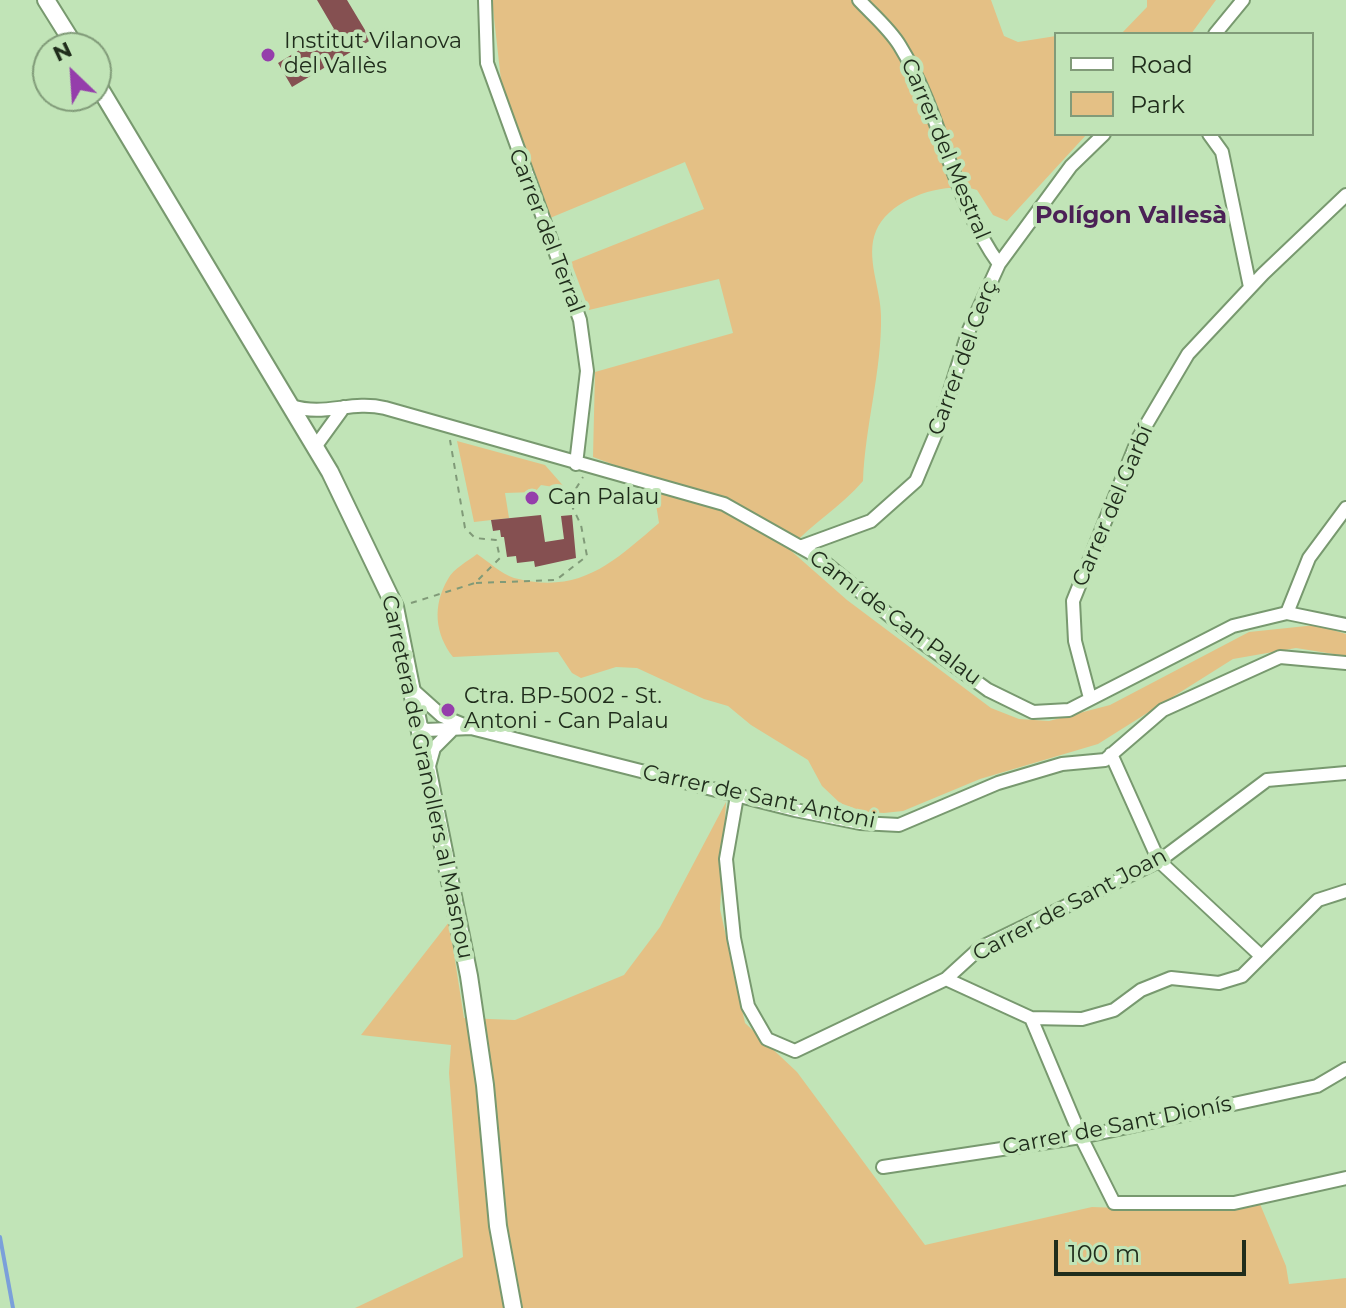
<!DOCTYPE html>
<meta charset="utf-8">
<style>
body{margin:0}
#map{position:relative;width:1346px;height:1308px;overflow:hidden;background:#c1e4b7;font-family:Montserrat,sans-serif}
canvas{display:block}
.legend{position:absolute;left:1054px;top:32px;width:260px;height:104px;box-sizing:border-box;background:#c1e4b7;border:2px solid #819b79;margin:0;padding:10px 14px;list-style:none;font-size:24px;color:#202d1c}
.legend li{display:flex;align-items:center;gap:16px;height:40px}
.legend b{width:40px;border:2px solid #819b79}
.north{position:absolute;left:32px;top:32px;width:80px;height:80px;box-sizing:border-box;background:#c1e4b7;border:2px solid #819b79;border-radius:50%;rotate:335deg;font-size:22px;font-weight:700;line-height:32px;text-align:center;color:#202d1c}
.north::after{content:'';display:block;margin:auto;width:28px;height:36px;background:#953eab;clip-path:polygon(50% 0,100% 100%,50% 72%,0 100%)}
.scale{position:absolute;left:1054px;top:1240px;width:192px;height:36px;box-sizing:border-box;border:4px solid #202d1c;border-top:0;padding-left:10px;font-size:24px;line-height:28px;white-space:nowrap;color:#202d1c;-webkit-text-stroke:6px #c1e4b7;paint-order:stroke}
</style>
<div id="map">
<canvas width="1346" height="1308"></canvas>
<ul class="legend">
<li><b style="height:10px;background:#fff"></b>Road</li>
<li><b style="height:22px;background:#e4c085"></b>Park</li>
</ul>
<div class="north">N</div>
<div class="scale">100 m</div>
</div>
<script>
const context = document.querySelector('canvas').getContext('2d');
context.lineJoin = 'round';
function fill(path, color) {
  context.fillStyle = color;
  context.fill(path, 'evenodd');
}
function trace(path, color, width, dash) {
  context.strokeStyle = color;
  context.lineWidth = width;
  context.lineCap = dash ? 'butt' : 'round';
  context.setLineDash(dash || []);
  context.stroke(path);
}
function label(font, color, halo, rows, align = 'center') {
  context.font = font + ' Montserrat,sans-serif';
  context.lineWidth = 8;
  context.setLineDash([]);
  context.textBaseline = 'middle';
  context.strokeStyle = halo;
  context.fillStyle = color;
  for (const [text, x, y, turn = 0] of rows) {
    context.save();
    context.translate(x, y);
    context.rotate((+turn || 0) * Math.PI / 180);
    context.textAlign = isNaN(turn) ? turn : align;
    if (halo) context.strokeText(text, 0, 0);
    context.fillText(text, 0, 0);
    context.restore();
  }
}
fill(new Path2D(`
 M 492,0 L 991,0 L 1004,36 L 1018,42 L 1056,36 L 1056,134 L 1087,134 L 1007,221 L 993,215 L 977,190 C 945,181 890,198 876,231 C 865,257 881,289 881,316 C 882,370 865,426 863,481 C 842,506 812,523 789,549 L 847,600 L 991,708 L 1019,719 L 1049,721 L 1110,705 L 1249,632 L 1316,625 L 1346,634 L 1346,656 L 1296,648 L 1233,659 L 1098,744 L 980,779 L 903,811 L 884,813 L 865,812 L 840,803 L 822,786 L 808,760 L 751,725 L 728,706 L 704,699 L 637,668 L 616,667 L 581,678 L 572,673 L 558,652 L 453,657 C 435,634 432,606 448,579 C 453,569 468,561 477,554 C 488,561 501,574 514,578 C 580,595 612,563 659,523 L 652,479 L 593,457 L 595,372 L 733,333 L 719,279 L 589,310 L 571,262 L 704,209 L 685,162 L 550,218 L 502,89 Z
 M 1147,0 L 1216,0 L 1191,34 L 1121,34 L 1147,7 Z
 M 457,441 L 545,465 L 566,489 L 541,485 L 535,492 L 505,493 L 509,518 L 474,522 Z
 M 726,802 L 720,909 L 745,1023 L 797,1072 L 925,1245 L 1092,1207 L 1206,1211 L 1260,1204 L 1286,1266 L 1289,1284 L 1346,1278 L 1346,1308 L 355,1308 L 463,1257 L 449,1073 L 451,1045 L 361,1035 L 449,922 L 464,1018 L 515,1020 L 624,975 L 660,927 Z`), '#e4c085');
trace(new Path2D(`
 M 0,1237 L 13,1308`), '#7ba0da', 4);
fill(new Path2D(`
 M 317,0 L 347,0 L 371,40 L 292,87 L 278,63 L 334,29 Z
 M 541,515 L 545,542 L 564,539 L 561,516 L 572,515 L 576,558 L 535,567 L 534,561 L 517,563 L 516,556 L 507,557 L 504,537 L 501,537 L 500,530 L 493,531 L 491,520 Z`), '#855051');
const minor = new Path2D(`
 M 485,0 L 487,63 L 580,320 L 587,371 L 576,464
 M 859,0 C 872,14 890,29 900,46 C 942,114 952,199 999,264
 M 1215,34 L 1243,0
 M 1209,134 L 1222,152 L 1250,287
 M 291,406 C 326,417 350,400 385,408 L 724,504 L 818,557 L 923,643 L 988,690 L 1033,712 L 1069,710 L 1233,626 L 1287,613 L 1346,625
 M 315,447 L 344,407
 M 800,547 L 871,521 L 916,481 L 939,426 L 969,330 L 999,264 L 1071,166 L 1104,134
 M 1287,613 L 1309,558 L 1346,508
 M 413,690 L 442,716 L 471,728 L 795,810 L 860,823 L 899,825 L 998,783 L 1062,764 L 1105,760 L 1163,710 L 1280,657 L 1346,663
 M 1090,698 L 1075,641 L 1073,601 L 1139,437 L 1188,354 L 1263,274 L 1346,195
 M 421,727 L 426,730 L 471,728
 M 1111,754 L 1159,861 L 1260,955
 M 429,766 L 434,748 L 452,730
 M 737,796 L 726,859 L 734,938 L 748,1006 L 767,1039 L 795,1051 L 946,979 L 980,948 L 1159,861 L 1267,780 L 1346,773
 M 946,979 L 1031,1018 L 1082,1019 L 1114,1010 L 1141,990 L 1171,978 L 1219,983 L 1242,976 L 1318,900 L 1346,891
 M 1031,1018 L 1081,1137 L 1114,1203 L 1234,1203 L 1346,1178
 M 883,1167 L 1081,1137 L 1317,1086 L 1346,1069`);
const secondary = new Path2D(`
 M 46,0 L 76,48
 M 96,82 L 330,472 L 395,607 L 469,976 L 485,1085 L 498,1226 L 513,1308`);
trace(minor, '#78996f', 16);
trace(secondary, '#78996f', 20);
trace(new Path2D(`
 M 476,583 L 556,580 L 587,556 L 581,525 L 569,500 L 583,477
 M 411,603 L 475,583 L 500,558 L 496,540 L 475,538 L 465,528 L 450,440`), '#809a78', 2, [6, 6]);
trace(minor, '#fff', 12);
trace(secondary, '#fff', 16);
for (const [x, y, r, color] of [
 [268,55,8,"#953eab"],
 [532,498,8,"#953eab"],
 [448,710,8,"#953eab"]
]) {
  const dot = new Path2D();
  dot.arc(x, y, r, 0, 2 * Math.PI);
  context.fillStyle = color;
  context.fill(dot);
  trace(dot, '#c1e4b7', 3);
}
label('22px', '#202d1c', '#c1e4b7', [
 ["Institut Vilanova",284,42],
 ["del Vallès",284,67],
 ["Can Palau",548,498],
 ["Ctra. BP-5002 - St.",464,697],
 ["Antoni - Can Palau",464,722]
], 'left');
label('22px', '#202d1c', '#c1e4b7', [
 ["Carrer del Mestral",945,149,67],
 ["Carrer del Terral",546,231,69],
 ["Carrer del Cerç",963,358,-70],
 ["Carrer del Garbí",1113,506,-67],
 ["Camí de Can Palau",895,618,37],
 ["Carretera de Granollers al Masnou",427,777,78],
 ["Carrer de Sant Antoni",759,797,12],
 ["Carrer de Sant Joan",1070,905,-28],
 ["Carrer de Sant Dionís",1117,1126,-11]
]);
label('bold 24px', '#4b2156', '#c1e4b7', [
 ["Polígon Vallesà",1131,216]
]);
</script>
